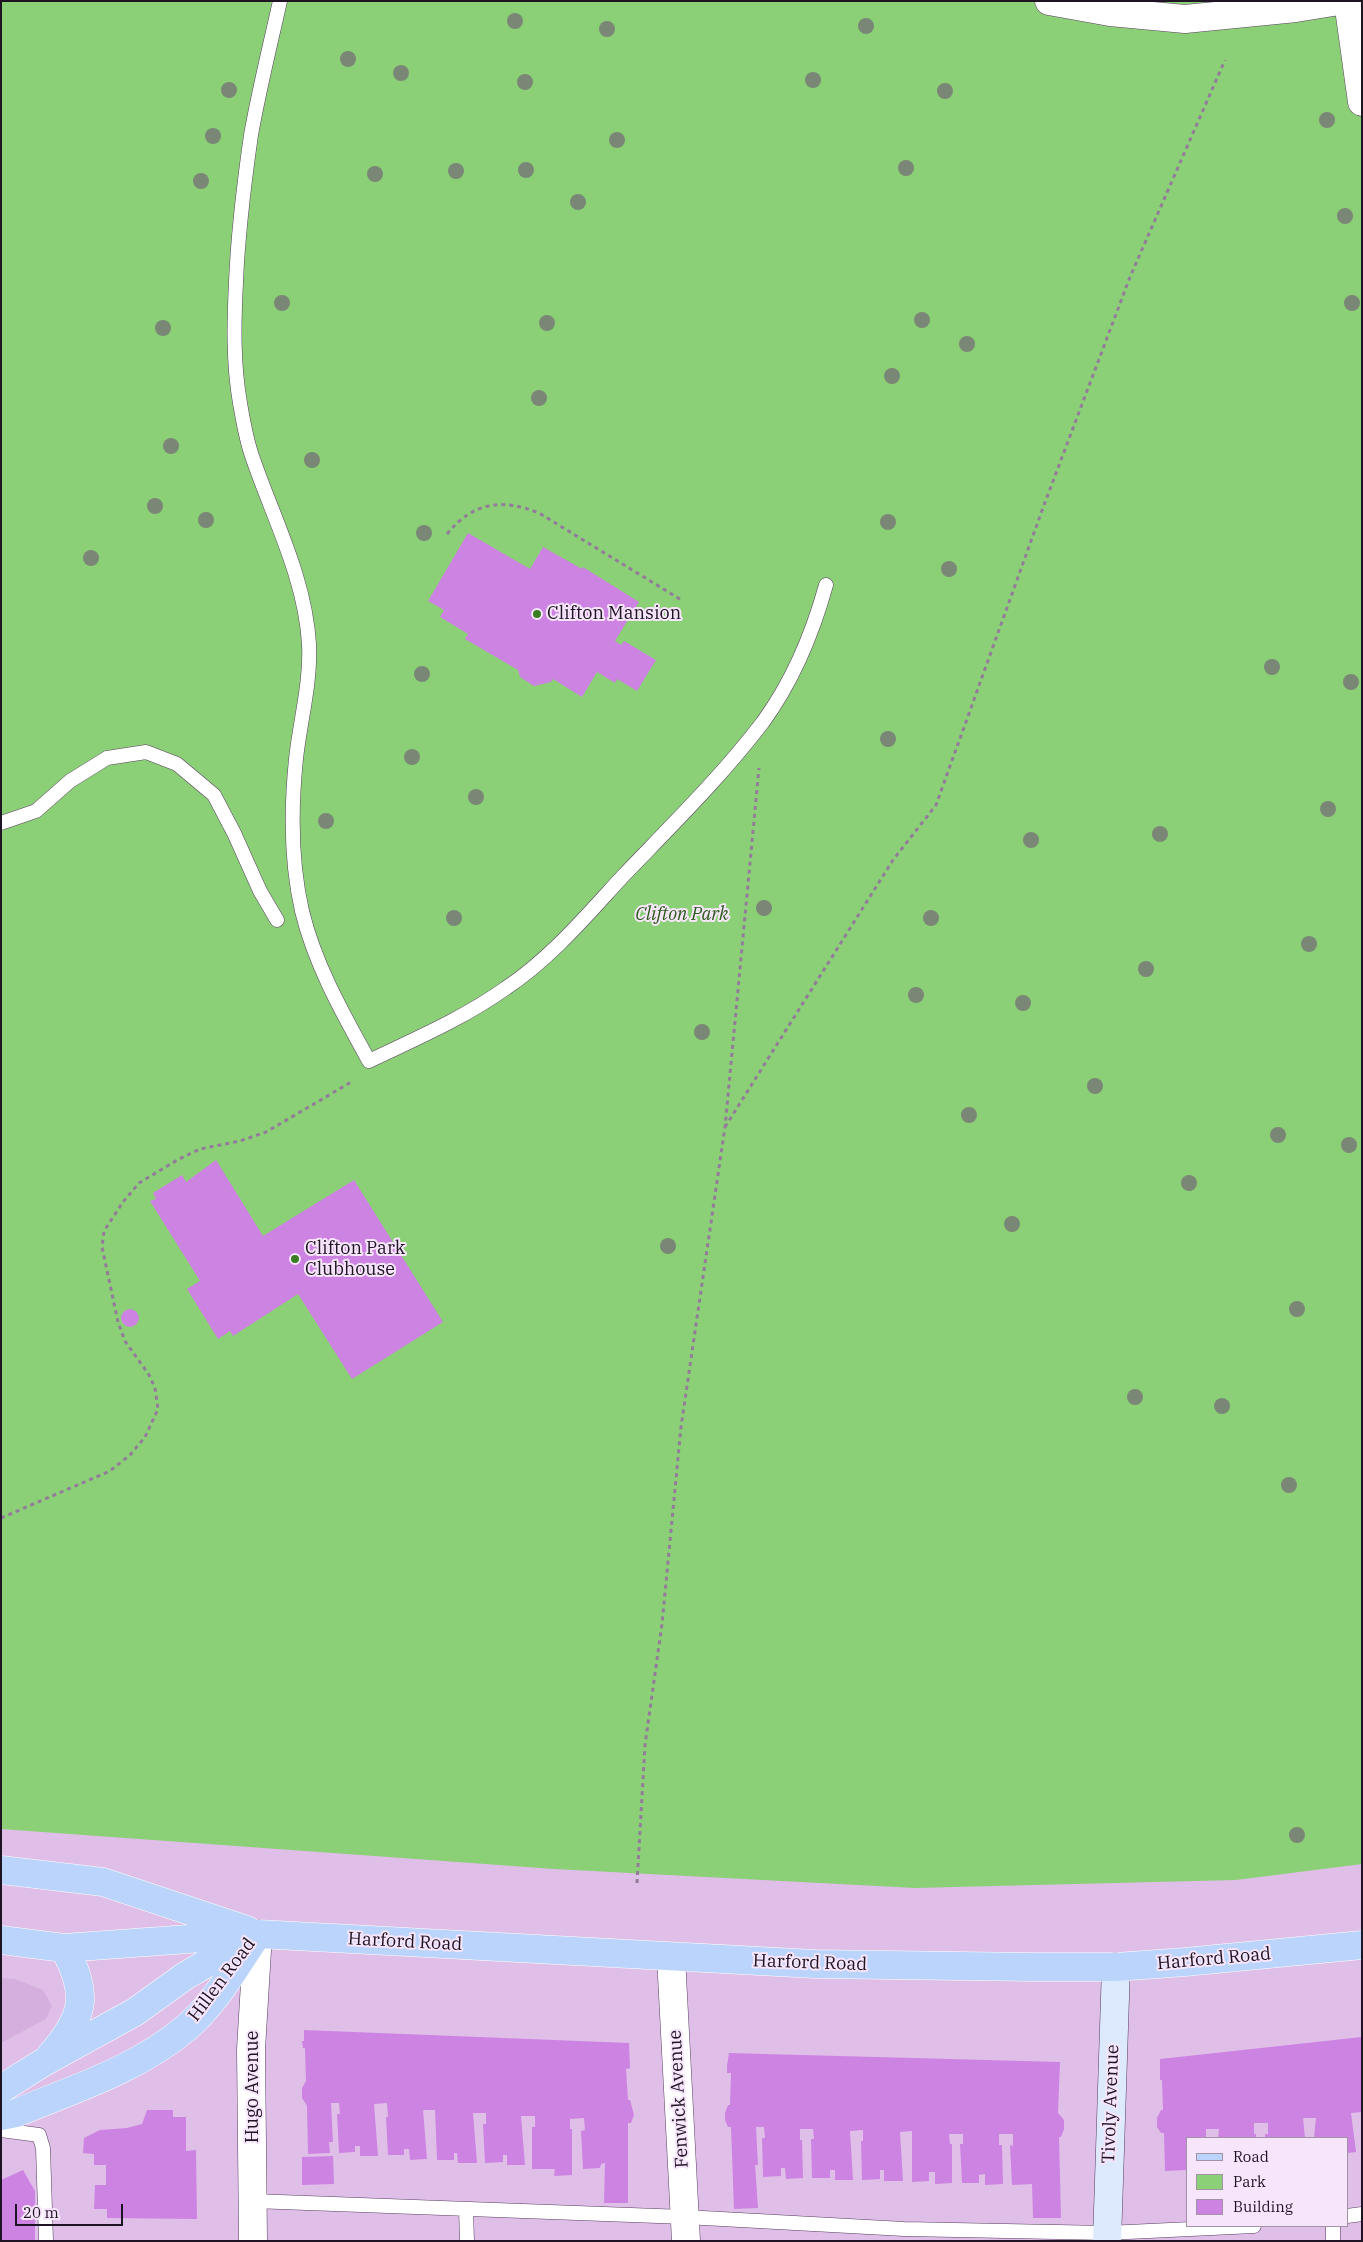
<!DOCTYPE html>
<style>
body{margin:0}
#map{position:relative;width:1363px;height:2242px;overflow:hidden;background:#dfbfe8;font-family:"IBM Plex Serif",serif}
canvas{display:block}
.frame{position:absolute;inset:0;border:2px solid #1f1423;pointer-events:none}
.legend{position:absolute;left:1186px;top:2137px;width:162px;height:90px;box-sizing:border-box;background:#f7e6fb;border:1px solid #a192a5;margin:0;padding:6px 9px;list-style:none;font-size:15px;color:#1f1423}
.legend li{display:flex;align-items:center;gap:10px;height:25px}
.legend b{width:25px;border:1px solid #a192a5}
.scale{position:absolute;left:15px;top:2204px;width:108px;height:22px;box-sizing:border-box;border:2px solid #1f1423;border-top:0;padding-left:6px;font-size:15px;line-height:18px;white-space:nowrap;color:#1f1423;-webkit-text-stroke:4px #f7e6fb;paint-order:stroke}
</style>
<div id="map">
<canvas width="1363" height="2242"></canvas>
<div class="frame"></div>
<ul class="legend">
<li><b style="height:6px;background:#bbd4fb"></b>Road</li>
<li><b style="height:14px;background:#8bd076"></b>Park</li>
<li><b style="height:14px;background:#cd83e2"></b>Building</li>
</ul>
<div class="scale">20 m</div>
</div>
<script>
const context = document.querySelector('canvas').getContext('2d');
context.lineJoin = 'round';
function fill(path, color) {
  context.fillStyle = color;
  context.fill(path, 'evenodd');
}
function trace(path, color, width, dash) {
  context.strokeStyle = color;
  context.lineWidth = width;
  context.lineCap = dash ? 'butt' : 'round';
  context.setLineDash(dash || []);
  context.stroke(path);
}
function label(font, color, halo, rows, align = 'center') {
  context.font = font + ' "IBM Plex Serif",serif';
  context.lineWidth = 4;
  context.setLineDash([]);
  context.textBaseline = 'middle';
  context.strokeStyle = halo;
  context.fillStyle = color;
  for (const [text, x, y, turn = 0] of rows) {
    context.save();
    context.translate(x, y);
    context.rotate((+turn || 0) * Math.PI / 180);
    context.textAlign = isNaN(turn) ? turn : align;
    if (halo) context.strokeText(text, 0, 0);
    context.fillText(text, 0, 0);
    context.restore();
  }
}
fill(new Path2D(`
 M 1,1978 L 15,1979 L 43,1990 L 52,2006 L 46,2019 L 1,2043 Z`), '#d5b0df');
fill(new Path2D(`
 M 1,1 L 1362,1 L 1362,1864 L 1236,1880 L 915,1888 L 554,1869 L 1,1829 Z`), '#8bd076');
fill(new Path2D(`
 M 468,533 L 530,569 L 543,547 L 582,569 L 583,567 L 639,602 L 615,641 L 621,645 L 624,641 L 656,660 L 637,691 L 617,679 L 615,683 L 597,672 L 582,697 L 553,679 L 551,682 L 534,686 L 520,677 L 518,670 L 465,639 L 468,634 L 440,617 L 444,610 L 428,601 Z
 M 216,1160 L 263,1236 L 354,1180 L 443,1322 L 352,1379 L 298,1294 L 233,1336 L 230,1331 L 218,1339 L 187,1289 L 200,1281 L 150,1201 L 156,1199 L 153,1193 L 182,1175 L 186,1182 Z
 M121 1318a9 9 0 1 1 18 0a9 9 0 1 1-18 0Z
 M 304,2030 L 629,2043 L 630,2068 L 626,2069 L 628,2100 L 630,2100 L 634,2115 L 631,2123 L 628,2123 L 628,2203 L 604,2203 L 605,2163 L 601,2164 L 600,2168 L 583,2169 L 581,2131 L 585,2130 L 584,2118 L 570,2119 L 570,2129 L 572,2129 L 572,2175 L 554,2176 L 555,2169 L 532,2169 L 532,2127 L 535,2127 L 535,2116 L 521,2116 L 525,2165 L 507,2165 L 507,2155 L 503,2155 L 503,2162 L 485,2163 L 483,2124 L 486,2124 L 486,2113 L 473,2113 L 477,2163 L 458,2163 L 457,2153 L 454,2153 L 454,2160 L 437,2160 L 435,2110 L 423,2110 L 427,2159 L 410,2160 L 409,2149 L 404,2149 L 404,2155 L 388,2155 L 386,2117 L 388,2117 L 387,2103 L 374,2104 L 378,2156 L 360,2156 L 360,2146 L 355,2146 L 355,2152 L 339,2153 L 337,2114 L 340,2114 L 339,2103 L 331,2103 L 333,2142 L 329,2142 L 330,2153 L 308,2154 L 307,2106 L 302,2098 L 302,2088 L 306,2081 L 305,2048 L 303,2048 L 302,2041 L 304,2041 Z
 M 1362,2037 L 1362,2112 L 1351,2113 L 1356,2152 L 1347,2153 L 1347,2138 L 1314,2138 L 1316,2118 L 1303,2118 L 1305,2138 L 1265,2138 L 1265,2134 L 1268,2134 L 1268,2123 L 1254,2123 L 1254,2134 L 1256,2134 L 1256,2138 L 1218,2138 L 1219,2129 L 1206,2129 L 1206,2138 L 1187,2138 L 1187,2170 L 1165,2171 L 1164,2133 L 1161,2133 L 1157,2127 L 1157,2118 L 1161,2110 L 1163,2110 L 1162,2080 L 1160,2080 L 1160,2059 Z
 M 729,2053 L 1060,2062 L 1058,2113 L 1064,2120 L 1064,2129 L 1061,2137 L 1059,2137 L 1061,2218 L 1033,2218 L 1032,2184 L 1012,2185 L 1010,2145 L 1013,2146 L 1013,2134 L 999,2134 L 999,2145 L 1002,2145 L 1003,2184 L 985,2185 L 985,2174 L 979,2175 L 979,2183 L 962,2183 L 960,2144 L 963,2144 L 963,2134 L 949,2134 L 950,2144 L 952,2144 L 952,2183 L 935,2184 L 935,2172 L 929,2172 L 929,2181 L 912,2182 L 912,2131 L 900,2132 L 903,2181 L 884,2181 L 884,2170 L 880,2170 L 880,2179 L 862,2180 L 861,2141 L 863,2141 L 863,2130 L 850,2131 L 853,2180 L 835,2180 L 835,2170 L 830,2170 L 830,2178 L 812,2178 L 811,2139 L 814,2139 L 813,2129 L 800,2129 L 800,2140 L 802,2140 L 803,2178 L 786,2179 L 785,2168 L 781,2168 L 781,2176 L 763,2177 L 762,2138 L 765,2138 L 764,2127 L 756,2127 L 758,2165 L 755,2165 L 758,2208 L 734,2209 L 731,2127 L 728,2127 L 725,2120 L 725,2113 L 728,2105 L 730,2105 L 731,2073 L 727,2073 L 727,2066 Z
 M 147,2110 L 173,2110 L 173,2117 L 186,2117 L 186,2151 L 196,2150 L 197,2219 L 107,2218 L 107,2209 L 94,2209 L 95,2185 L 106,2185 L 106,2165 L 94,2165 L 94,2154 L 83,2153 L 84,2138 L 100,2130 L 127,2128 L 142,2124 Z
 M 333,2156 L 334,2184 L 302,2185 L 302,2157 Z
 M 23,2170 L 35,2191 L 35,2241 L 1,2241 L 1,2180 Z`), '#cd83e2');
const lane = new Path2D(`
 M 280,1 C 270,46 259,90 251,135 C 244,184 238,233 236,282 C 234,323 233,363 240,403 C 243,420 246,439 252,456 C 273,518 305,577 309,644 C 311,683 300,721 296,759 C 291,808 291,863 302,911 C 315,965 343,1014 369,1061 C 415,1039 464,1018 506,988 C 551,958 587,915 623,876 C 671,826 721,777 763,722 C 792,682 813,632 826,585
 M 1,823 L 36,811 L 70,781 L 107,758 L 146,752 L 177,764 L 214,795 L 234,833 L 260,891 L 277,920
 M 1,2130 L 39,2135 L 43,2148 L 46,2241
 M 253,2201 L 685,2217 L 904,2229 L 1107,2233 L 1254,2226
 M 466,2209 L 467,2241
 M 1347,2216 L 1362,2214
 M 1333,2226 L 1333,2241`);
const street = new Path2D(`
 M 1049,1 L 1110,12 L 1185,19 L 1296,8 L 1339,1
 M 1348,1 L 1362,102
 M 671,1957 L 686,2241
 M 253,2241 L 251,2049 L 258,1934`);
const secondary = new Path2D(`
 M 1107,2241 L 1116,1967`);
const primary = new Path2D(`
 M 1,1870 L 103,1882 L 247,1930
 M 1,1940 L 64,1948 L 258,1934 L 815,1964 L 1033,1967 L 1116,1967 L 1185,1962 L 1362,1945
 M 51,2055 C 85,2016 89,1994 64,1948
 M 1,2089 L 44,2062 L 135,2012 L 185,1976 L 252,1937
 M 1,2116 L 16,2113 C 74,2089 138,2069 186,2028 C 216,2003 236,1965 258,1934`);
trace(lane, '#583d60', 15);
trace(street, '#583d60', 29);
trace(secondary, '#583d60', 29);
trace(primary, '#fff', 29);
trace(new Path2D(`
 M 447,534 C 473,502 502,498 539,513 L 683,601
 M 725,1127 L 893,860 L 936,805 L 1044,505 L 1130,277 L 1225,60
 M 1,1518 L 110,1471 L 130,1455 L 145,1437 L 158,1409 L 155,1388 L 149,1375 L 125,1341 L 118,1322 L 102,1247 L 104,1231 L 123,1202 L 139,1183 L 179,1159 L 200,1149 L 240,1141 L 266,1132 L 353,1081
 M 637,1883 L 645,1745 L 662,1624 L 681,1427 L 725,1127 L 759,768`), '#937c9a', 3, [4, 4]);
trace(lane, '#fff', 14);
trace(street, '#fff', 28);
trace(secondary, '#ddeafd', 28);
trace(primary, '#bbd4fb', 28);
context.fillStyle = '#7b8776';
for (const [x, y] of [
 [515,21],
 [866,26],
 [607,29],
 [348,59],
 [401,73],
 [813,80],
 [525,82],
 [229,90],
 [945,91],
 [1327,120],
 [213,136],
 [617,140],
 [906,168],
 [526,170],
 [456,171],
 [375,174],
 [201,181],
 [578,202],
 [1345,216],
 [282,303],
 [1352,303],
 [922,320],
 [547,323],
 [163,328],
 [967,344],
 [892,376],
 [539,398],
 [171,446],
 [312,460],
 [155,506],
 [206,520],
 [888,522],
 [424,533],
 [91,558],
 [949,569],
 [1272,667],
 [422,674],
 [1351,682],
 [888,739],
 [412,757],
 [476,797],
 [1328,809],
 [326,821],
 [1160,834],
 [1031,840],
 [764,908],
 [454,918],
 [931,918],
 [1309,944],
 [1146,969],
 [916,995],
 [1023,1003],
 [702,1032],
 [1095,1086],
 [969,1115],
 [1278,1135],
 [1349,1145],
 [1189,1183],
 [1012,1224],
 [668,1246],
 [1297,1309],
 [1135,1397],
 [1222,1406],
 [1289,1485],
 [1297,1835]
]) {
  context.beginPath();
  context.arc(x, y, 8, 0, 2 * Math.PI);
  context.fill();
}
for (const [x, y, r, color] of [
 [537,614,5,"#3a7e21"],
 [295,1259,5,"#3a7e21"]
]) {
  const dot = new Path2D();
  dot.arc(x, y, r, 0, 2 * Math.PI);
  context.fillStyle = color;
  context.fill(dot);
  trace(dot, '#f7e6fb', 2);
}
label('18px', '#1f1423', '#f7e6fb', [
 ["Clifton Mansion",547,614],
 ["Clifton Park",305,1249],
 ["Clubhouse",305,1270]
], 'left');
label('italic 18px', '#2a5a18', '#f7e6fb', [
 ["Clifton Park",682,915]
]);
label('18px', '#1f1423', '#f7e6fb', [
 ["Harford Road",405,1942,3],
 ["Harford Road",1214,1959,-5],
 ["Harford Road",810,1963,2],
 ["Hillen Road",222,1980,-53],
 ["Hugo Avenue",253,2087,-90],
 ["Fenwick Avenue",679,2099,-93],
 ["Tivoly Avenue",1111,2104,-88]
]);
</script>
